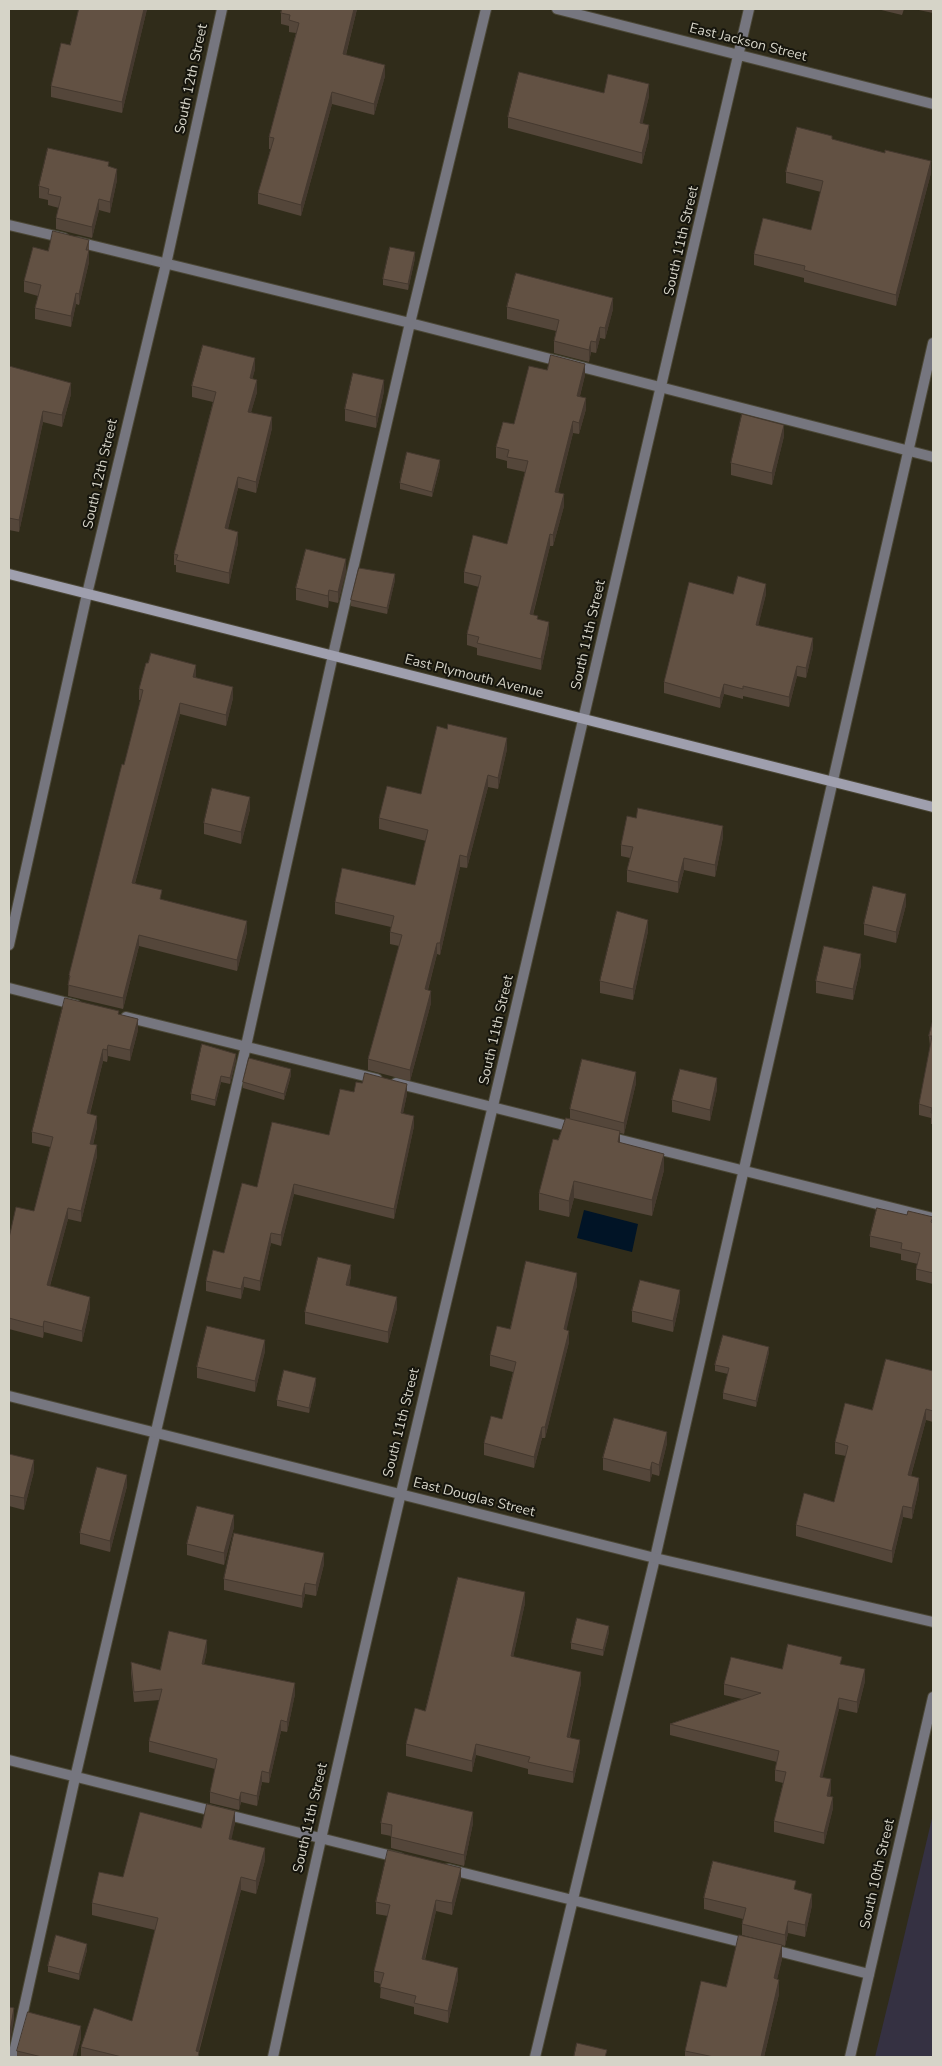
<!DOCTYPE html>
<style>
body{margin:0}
#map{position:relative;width:942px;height:2066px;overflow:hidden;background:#302c1a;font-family:"Nunito Sans",sans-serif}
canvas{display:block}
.frame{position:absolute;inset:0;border:10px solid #d6d4c8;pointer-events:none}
</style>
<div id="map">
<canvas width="942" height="2066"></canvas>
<div class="frame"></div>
</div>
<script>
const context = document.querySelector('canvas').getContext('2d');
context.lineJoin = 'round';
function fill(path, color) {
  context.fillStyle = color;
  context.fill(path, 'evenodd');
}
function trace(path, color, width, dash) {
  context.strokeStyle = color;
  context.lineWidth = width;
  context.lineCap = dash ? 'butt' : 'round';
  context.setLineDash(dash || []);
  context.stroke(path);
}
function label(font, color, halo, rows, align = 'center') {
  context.font = font + ' "Nunito Sans",sans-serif';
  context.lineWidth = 4;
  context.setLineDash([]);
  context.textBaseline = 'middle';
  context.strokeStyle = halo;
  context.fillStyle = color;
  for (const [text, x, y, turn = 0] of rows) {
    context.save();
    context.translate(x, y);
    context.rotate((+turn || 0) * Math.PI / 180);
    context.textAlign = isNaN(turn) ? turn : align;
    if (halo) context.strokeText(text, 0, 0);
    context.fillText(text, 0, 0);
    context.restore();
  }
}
fill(new Path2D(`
 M 933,1814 L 933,2057 L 875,2057 L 895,1975 Z`), '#353142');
fill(new Path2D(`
 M 584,1210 L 638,1224 L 632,1252 L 577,1238 Z`), '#011426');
const service = new Path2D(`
 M 9,225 L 64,238
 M 78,242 L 410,323 L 933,457
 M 9,988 L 76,1005
 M 126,1017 L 377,1079
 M 396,1083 L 576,1128
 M 609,1137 L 933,1218
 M 9,1760 L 400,1858
 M 448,1869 L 749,1944
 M 770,1949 L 869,1974
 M 13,2057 L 75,1778 L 246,1046 L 333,655 L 410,323 L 486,9
 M 535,2057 L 655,1558 L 933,343`);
const minor = new Path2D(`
 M 557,9 L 933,104
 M 9,945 L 87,594 L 166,264 L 222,9
 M 9,1396 L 655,1558 L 933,1622
 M 273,2057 C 341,1740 417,1425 492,1110 C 579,743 665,376 749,9
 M 850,2057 L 933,1697`);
const secondary = new Path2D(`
 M 9,574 L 933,807`);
trace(service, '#4b4736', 12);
trace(minor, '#4b4736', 12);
trace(secondary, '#4b4736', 12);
trace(service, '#76767f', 10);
trace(minor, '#76767f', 10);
trace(secondary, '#9f9fae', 10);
fill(new Path2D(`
 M 79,9 L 147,9 L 122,113 L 51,97 L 51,86 L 70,45 Z
 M 357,9 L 346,55 L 385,76 L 374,115 L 332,104 L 301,216 L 258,204 L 258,193 L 271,149 L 269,149 L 269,137 L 296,33 L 289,32 L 289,26 L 281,24 L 281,13 Z
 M 877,9 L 904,9 L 902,15 Z
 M 914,9 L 933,9 L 933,13 Z
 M 604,93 L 649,96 L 642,124 L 649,137 L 642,164 L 508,128 L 508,117 Z
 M 832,140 L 931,173 L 896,306 L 804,282 L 804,278 L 754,265 L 754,254 L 811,230 L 821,192 L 786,183 L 786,172 Z
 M 109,167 L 117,180 L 110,213 L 99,210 L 92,238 L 56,229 L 56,218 L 59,208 L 48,205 L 48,200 L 39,198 L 39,186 Z
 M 89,240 L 89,262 L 79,305 L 76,304 L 71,327 L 35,319 L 35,308 L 38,296 L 24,292 L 24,281 L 48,251 Z
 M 415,258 L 408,290 L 383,285 L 383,279 Z
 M 507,307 L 613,309 L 605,339 L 600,338 L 596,353 L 591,352 L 589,362 L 554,353 L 554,341 L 556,331 L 507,319 Z
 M 9,366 L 71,394 L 62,427 L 43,422 L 19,532 L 9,530 Z
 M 255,369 L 252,379 L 257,392 L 251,412 L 272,428 L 256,493 L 238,488 L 228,529 L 238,543 L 229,584 L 176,572 L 176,565 L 174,565 L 174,554 L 213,402 L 192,397 L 192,386 Z
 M 547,370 L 585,375 L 580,396 L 586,409 L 579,434 L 573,433 L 558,493 L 564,506 L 553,546 L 550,546 L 533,615 L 538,619 L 549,633 L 541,670 L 477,655 L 477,648 L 467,645 L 467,634 L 479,587 L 464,583 L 464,572 L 507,544 L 525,472 L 507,468 L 507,461 L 496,458 L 496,447 L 514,424 Z
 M 384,391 L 376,428 L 345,421 L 345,409 Z
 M 784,436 L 772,485 L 731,475 L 731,463 Z
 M 440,466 L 432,497 L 400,489 L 400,483 Z
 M 346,571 L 338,603 L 329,601 L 328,608 L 296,600 L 296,588 Z
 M 395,580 L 387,614 L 351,606 L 351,600 Z
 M 733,594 L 766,594 L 758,625 L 813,648 L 806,678 L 797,676 L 789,707 L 743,696 L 743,699 L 724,694 L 720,708 L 664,693 L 664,682 Z
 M 196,676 L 195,677 L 233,698 L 226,726 L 180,714 L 135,883 L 162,900 L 247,932 L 237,971 L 139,946 L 123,1009 L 68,996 L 69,975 L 141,700 L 139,700 L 139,689 Z
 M 507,749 L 498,789 L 488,787 L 467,868 L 460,867 L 440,955 L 437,954 L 428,990 L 431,1003 L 410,1081 L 368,1070 L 368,1059 L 399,946 L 390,944 L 390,932 L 391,927 L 335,914 L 335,902 L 415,885 L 426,841 L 379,829 L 379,818 L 421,794 Z
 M 250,809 L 241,844 L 204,834 L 204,823 Z
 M 723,837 L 715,877 L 684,870 L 678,893 L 627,882 L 627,870 L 630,858 L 621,856 L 621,845 Z
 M 906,905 L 896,943 L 864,935 L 864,924 Z
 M 648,931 L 633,1000 L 600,993 L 600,981 Z
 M 861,965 L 853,1000 L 816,993 L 816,981 Z
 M 119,1014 L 138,1030 L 130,1061 L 108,1056 L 107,1062 L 103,1061 L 90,1114 L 97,1127 L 93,1145 L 97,1156 L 81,1222 L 68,1219 L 50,1286 L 90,1308 L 82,1342 L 44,1332 L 43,1338 L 9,1329 L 9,1238 L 34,1211 L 50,1147 L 32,1143 L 32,1132 Z
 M 933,1020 L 933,1124 L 931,1124 L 931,1118 L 919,1115 L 919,1104 L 930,1047 L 929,1036 Z
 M 236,1060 L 230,1084 L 221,1082 L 215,1106 L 191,1100 L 191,1094 Z
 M 291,1075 L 284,1100 L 243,1088 L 243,1082 Z
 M 636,1083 L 624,1134 L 620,1133 L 620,1143 L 664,1170 L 652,1216 L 574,1198 L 569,1217 L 539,1210 L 539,1193 L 558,1140 L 570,1118 L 570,1109 Z
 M 717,1089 L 710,1121 L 672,1112 L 672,1100 Z
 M 354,1092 L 407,1094 L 403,1113 L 414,1126 L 394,1219 L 294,1194 L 281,1246 L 271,1243 L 260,1291 L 244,1287 L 241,1299 L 206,1291 L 206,1281 L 224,1253 L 257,1187 L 329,1135 Z
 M 933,1223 L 933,1284 L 916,1280 L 916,1269 L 918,1264 L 901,1260 L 901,1254 L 870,1247 L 870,1236 Z
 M 351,1276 L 349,1286 L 397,1308 L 388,1343 L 305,1324 L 305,1312 Z
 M 577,1285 L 566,1330 L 569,1342 L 545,1438 L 542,1438 L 534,1468 L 484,1455 L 484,1443 L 502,1419 L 513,1372 L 490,1366 L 490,1355 L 510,1329 Z
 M 680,1301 L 673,1332 L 632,1322 L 632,1311 Z
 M 265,1351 L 255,1392 L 197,1378 L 197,1367 Z
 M 769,1352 L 756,1407 L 723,1399 L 723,1393 L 728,1374 L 715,1371 L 715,1365 Z
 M 933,1371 L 933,1422 L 926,1420 L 911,1476 L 919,1489 L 912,1519 L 903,1517 L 892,1563 L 796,1536 L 796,1525 L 834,1502 L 846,1456 L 835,1454 L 835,1442 L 872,1410 Z
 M 316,1384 L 309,1413 L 277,1406 L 277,1400 Z
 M 667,1443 L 659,1476 L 652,1474 L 650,1482 L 603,1470 L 603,1458 Z
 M 9,1454 L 34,1471 L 24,1510 L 9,1506 Z
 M 127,1486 L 110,1552 L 80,1544 L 80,1533 Z
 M 234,1527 L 224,1565 L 187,1555 L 187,1544 Z
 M 324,1564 L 316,1596 L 305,1594 L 302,1608 L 224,1590 L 224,1579 Z
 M 525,1603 L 513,1657 L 581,1683 L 570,1737 L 580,1751 L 573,1783 L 528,1774 L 528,1769 L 476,1755 L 472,1772 L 406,1756 L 406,1744 L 425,1711 Z
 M 609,1632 L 603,1656 L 571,1649 L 571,1643 Z
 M 207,1650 L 204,1664 L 295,1694 L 287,1732 L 281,1731 L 269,1783 L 262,1782 L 257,1806 L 241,1802 L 239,1810 L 210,1803 L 210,1792 L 215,1769 L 149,1752 L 149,1741 L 160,1700 L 134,1702 L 131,1673 L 131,1662 L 160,1670 Z
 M 842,1664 L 865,1681 L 857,1713 L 839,1709 L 822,1777 L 831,1790 L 830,1797 L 833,1808 L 824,1844 L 774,1832 L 774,1821 L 783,1783 L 775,1781 L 775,1770 L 777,1762 L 670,1735 L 670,1724 L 742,1699 L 724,1695 L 724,1684 L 782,1669 Z
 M 235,1823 L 231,1839 L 265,1860 L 256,1894 L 241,1890 L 199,2052 L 199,2057 L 81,2057 L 81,2047 L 132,2021 L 155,1930 L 92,1915 L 92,1903 L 123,1877 L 201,1828 Z
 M 381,1823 L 473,1823 L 464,1866 L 391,1848 L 391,1836 L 381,1834 Z
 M 461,1879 L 452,1915 L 436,1911 L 425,1960 L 458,1979 L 448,2023 L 414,2014 L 414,2007 L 380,1998 L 381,1984 L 374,1982 L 374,1971 L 388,1916 L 376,1914 L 376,1902 Z
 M 796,1890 L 812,1905 L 805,1937 L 788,1933 L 785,1946 L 742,1935 L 742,1924 L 743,1919 L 704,1909 L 704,1898 Z
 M 87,1950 L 79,1980 L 48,1972 L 48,1966 Z
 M 782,1959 L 777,1979 L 779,1994 L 764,2057 L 685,2057 L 685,2051 L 726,1987 Z
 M 81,2038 L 76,2057 L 17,2057 L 17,2051 Z`), '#54463a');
fill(new Path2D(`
 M 144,9 L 147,9 L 122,113 L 122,102 Z
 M 354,9 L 357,9 L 343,66 L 343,54 Z
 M 385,65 L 385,76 L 374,115 L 374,104 Z
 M 649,84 L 649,96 L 640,135 L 640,123 Z
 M 332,92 L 332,104 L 301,216 L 301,205 Z
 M 649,125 L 649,137 L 642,164 L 642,153 Z
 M 931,161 L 931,173 L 896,306 L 896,295 Z
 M 117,169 L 117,180 L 110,213 L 110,202 Z
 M 99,199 L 99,210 L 92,238 L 92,227 Z
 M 89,250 L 89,262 L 79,305 L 79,294 Z
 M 415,252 L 415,258 L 408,290 L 408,284 Z
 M 76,293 L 76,304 L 71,327 L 71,316 Z
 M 613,298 L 613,309 L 605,339 L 605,328 Z
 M 600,327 L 600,338 L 596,353 L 596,342 Z
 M 591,341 L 591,352 L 589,362 L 589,350 Z
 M 255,358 L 255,369 L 250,389 L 250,378 Z
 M 585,364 L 585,375 L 577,407 L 577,396 Z
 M 257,380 L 257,392 L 248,423 L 248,412 Z
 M 384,380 L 384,391 L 376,428 L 376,417 Z
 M 71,383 L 71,394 L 62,427 L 62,415 Z
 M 586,398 L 586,409 L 579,434 L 579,423 Z
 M 43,411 L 43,422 L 19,532 L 19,520 Z
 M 272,417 L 272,428 L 256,493 L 256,482 Z
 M 573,421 L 573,433 L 555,504 L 555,492 Z
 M 784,425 L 784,436 L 772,485 L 772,473 Z
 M 440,460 L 440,466 L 432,497 L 432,492 Z
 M 238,477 L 238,488 L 225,540 L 225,528 Z
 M 564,494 L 564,506 L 553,546 L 553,535 Z
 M 238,532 L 238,543 L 229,584 L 229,573 Z
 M 550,534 L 550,546 L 530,625 L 530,614 Z
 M 346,559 L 346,571 L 338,603 L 338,592 Z
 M 395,574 L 395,580 L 387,614 L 387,608 Z
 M 766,584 L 766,594 L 756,635 L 756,625 Z
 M 329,590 L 329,601 L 328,608 L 328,596 Z
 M 549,622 L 549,633 L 541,670 L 541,659 Z
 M 813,638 L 813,648 L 806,678 L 806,668 Z
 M 196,665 L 196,676 L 193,688 L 193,677 Z
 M 797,666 L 797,676 L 789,707 L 789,697 Z
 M 724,684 L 724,694 L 720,708 L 720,698 Z
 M 233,687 L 233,698 L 226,726 L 226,715 Z
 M 180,703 L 180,714 L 132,894 L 132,883 Z
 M 507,738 L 507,749 L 498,789 L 498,778 Z
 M 488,775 L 488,787 L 467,868 L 467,857 Z
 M 250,797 L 250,809 L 241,844 L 241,832 Z
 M 723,826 L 723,837 L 715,877 L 715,865 Z
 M 460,855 L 460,867 L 440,955 L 440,943 Z
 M 684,858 L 684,870 L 678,893 L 678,882 Z
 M 906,894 L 906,905 L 896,943 L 896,932 Z
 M 648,920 L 648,931 L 633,1000 L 633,989 Z
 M 247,921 L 247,932 L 237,971 L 237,960 Z
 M 139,935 L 139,946 L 123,1009 L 123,998 Z
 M 437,943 L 437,954 L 425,1000 L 425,989 Z
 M 861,954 L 861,965 L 853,1000 L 853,989 Z
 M 431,991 L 431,1003 L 410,1081 L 410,1070 Z
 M 138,1019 L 138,1030 L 130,1061 L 130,1050 Z
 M 108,1045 L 108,1056 L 107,1062 L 107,1050 Z
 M 103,1049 L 103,1061 L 87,1124 L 87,1113 Z
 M 236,1054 L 236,1060 L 230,1084 L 230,1078 Z
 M 291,1069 L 291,1075 L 284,1100 L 284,1094 Z
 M 636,1072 L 636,1083 L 624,1134 L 624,1123 Z
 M 221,1076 L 221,1082 L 215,1106 L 215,1100 Z
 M 717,1078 L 717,1089 L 710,1121 L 710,1110 Z
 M 407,1084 L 407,1094 L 401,1123 L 401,1113 Z
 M 97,1116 L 97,1127 L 90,1155 L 90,1144 Z
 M 414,1116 L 414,1126 L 394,1219 L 394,1209 Z
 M 620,1131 L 620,1147 L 618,1142 Z
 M 97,1145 L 97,1156 L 81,1222 L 81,1211 Z
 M 664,1154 L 664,1170 L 652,1216 L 652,1200 Z
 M 574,1181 L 574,1198 L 569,1217 L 569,1201 Z
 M 294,1184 L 294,1194 L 281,1246 L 281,1235 Z
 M 68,1208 L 68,1219 L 47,1296 L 47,1285 Z
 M 271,1233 L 271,1243 L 260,1291 L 260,1281 Z
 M 351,1265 L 351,1276 L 346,1296 L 346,1285 Z
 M 577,1273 L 577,1285 L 564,1341 L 564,1329 Z
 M 244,1277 L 244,1287 L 241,1299 L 241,1289 Z
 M 680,1290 L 680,1301 L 673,1332 L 673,1321 Z
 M 90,1297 L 90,1308 L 82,1342 L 82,1331 Z
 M 397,1297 L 397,1308 L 388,1343 L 388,1332 Z
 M 44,1321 L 44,1332 L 43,1338 L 43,1327 Z
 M 569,1331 L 569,1342 L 545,1438 L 545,1427 Z
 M 265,1340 L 265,1351 L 255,1392 L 255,1381 Z
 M 769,1347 L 769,1352 L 756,1407 L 756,1401 Z
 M 316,1378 L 316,1384 L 309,1413 L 309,1408 Z
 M 926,1409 L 926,1420 L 908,1486 L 908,1475 Z
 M 542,1427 L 542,1438 L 534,1468 L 534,1457 Z
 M 667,1432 L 667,1443 L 659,1476 L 659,1465 Z
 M 34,1460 L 34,1471 L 24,1510 L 24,1498 Z
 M 652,1462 L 652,1474 L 650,1482 L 650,1470 Z
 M 127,1475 L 127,1486 L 110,1552 L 110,1541 Z
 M 919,1478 L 919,1489 L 912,1519 L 912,1508 Z
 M 903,1506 L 903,1517 L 892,1563 L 892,1551 Z
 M 234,1515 L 234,1527 L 224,1565 L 224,1553 Z
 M 324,1553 L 324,1564 L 316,1596 L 316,1585 Z
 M 305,1583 L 305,1594 L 302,1608 L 302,1596 Z
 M 525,1592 L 525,1603 L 511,1667 L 511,1656 Z
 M 609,1626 L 609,1632 L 603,1656 L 603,1650 Z
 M 207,1640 L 207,1650 L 202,1674 L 202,1664 Z
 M 865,1669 L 865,1681 L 857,1713 L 857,1702 Z
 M 581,1672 L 581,1683 L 567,1748 L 567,1737 Z
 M 295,1683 L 295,1694 L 287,1732 L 287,1722 Z
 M 839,1698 L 839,1709 L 820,1788 L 820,1777 Z
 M 281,1720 L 281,1731 L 269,1783 L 269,1773 Z
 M 580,1740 L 580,1751 L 573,1783 L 573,1772 Z
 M 476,1744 L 476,1755 L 472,1772 L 472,1761 Z
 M 262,1771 L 262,1782 L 257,1806 L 257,1796 Z
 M 831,1779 L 831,1790 L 827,1807 L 827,1796 Z
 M 241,1792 L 241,1802 L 239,1810 L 239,1800 Z
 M 833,1797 L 833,1808 L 824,1844 L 824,1833 Z
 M 235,1811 L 235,1823 L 229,1851 L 229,1839 Z
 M 473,1812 L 473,1823 L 464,1866 L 464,1855 Z
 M 265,1848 L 265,1860 L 256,1894 L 256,1881 Z
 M 461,1868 L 461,1879 L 452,1915 L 452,1903 Z
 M 241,1877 L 241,1890 L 197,2057 L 196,2051 Z
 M 812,1894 L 812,1905 L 805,1937 L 805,1925 Z
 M 436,1900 L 436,1911 L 422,1970 L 422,1959 Z
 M 788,1921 L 788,1933 L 785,1946 L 785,1935 Z
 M 87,1944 L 87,1950 L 79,1980 L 79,1974 Z
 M 782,1945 L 782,1959 L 774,1992 L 774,1978 Z
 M 458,1968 L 458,1979 L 448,2023 L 448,2011 Z
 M 779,1980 L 779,1994 L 764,2057 L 761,2057 Z
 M 14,2008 L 14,2020 L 9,2048 L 9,2037 Z
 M 81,2026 L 81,2038 L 76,2057 L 73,2057 Z`), '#45392f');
const building = new Path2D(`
 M 79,9 L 144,9 L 122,102 L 51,86 L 61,43 L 70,45 Z
 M 282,9 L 354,9 L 343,54 L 385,65 L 374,104 L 332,92 L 301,205 L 258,193 L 274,138 L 269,137 L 299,23 L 289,20 L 290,15 L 281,13 Z
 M 519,72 L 604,93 L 608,74 L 649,84 L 640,123 L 649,125 L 642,153 L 508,117 Z
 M 797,127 L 832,136 L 832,139 L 885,153 L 885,150 L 931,161 L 896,295 L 804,270 L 805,266 L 754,254 L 763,218 L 811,230 L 823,181 L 786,172 Z
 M 48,148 L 109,162 L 108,166 L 117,169 L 110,202 L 99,199 L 92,227 L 56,218 L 61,197 L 48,194 L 49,189 L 39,186 Z
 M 53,231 L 89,240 L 86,250 L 89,250 L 79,294 L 76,293 L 71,316 L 35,308 L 41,285 L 24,281 L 33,247 L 48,251 Z
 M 390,247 L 415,252 L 408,284 L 383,279 Z
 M 516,273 L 613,298 L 605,328 L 600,327 L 596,342 L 591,341 L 589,350 L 554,341 L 559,320 L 507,307 Z
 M 203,345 L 255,358 L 250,378 L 257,380 L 248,412 L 272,417 L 256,482 L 238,477 L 225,528 L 238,532 L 229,573 L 176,560 L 178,555 L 174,554 L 216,392 L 192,386 Z
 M 551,355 L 585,364 L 577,396 L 586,398 L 579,423 L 573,421 L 555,492 L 564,494 L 553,535 L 550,534 L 530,614 L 538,616 L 537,619 L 549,622 L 541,659 L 477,643 L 479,637 L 467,634 L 481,576 L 464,572 L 473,535 L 507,544 L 528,461 L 507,457 L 509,450 L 496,447 L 503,422 L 514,424 L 529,366 L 547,370 Z
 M 9,366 L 71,383 L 62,415 L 43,411 L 19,520 L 9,518 Z
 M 353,373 L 384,380 L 376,417 L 345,409 Z
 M 742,414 L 784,425 L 772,473 L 731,463 Z
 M 407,452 L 440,460 L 432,492 L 400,483 Z
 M 306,549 L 346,559 L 338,592 L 329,590 L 328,596 L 296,588 Z
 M 359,568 L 395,574 L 387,608 L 351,600 Z
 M 738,576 L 766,584 L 756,625 L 813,638 L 806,668 L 797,666 L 789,697 L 743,686 L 743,689 L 724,684 L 720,698 L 664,682 L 689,582 L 733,594 Z
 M 151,653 L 196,665 L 193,677 L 233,687 L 226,715 L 180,703 L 132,883 L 162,890 L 160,899 L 247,921 L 237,960 L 139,935 L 123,998 L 68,985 L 70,976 L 69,975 L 122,764 L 124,765 L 143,690 L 139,689 L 146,663 L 148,663 Z
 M 448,724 L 507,738 L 498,778 L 488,775 L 467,857 L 460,855 L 440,943 L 437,943 L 425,989 L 431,991 L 410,1070 L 368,1059 L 402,935 L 390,932 L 394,916 L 335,902 L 342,868 L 415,885 L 428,830 L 379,818 L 387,786 L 421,794 L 437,726 L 447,729 Z
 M 212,788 L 250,797 L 241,832 L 204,823 Z
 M 638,808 L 723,826 L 715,865 L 684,858 L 678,882 L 627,870 L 633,847 L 621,845 L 627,816 L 636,818 Z
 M 873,886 L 906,894 L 896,932 L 864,924 Z
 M 617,911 L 648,920 L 633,989 L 600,981 Z
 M 824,946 L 861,954 L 853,989 L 816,981 Z
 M 65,998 L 119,1011 L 118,1014 L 138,1019 L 130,1050 L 108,1045 L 107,1050 L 103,1049 L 87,1113 L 97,1116 L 90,1144 L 97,1145 L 81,1211 L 68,1208 L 47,1285 L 90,1297 L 82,1331 L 44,1321 L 43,1327 L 9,1318 L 9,1238 L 16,1207 L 34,1211 L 53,1137 L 32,1132 Z
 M 933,1020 L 933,1113 L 931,1113 L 932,1108 L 919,1104 L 932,1036 L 929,1036 Z
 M 202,1044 L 236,1054 L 230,1078 L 221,1076 L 215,1100 L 191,1094 Z
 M 249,1058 L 291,1069 L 284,1094 L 243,1082 Z
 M 582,1059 L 636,1072 L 624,1123 L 570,1109 Z
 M 680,1069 L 717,1078 L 710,1110 L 672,1100 Z
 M 365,1073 L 407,1084 L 401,1113 L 414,1116 L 394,1209 L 294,1184 L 281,1235 L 271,1233 L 260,1281 L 244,1277 L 241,1289 L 206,1281 L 213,1250 L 224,1253 L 242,1183 L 257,1187 L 272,1122 L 329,1135 L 340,1089 L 354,1092 L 356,1082 L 362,1083 Z
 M 566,1118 L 620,1131 L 618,1142 L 664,1154 L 652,1200 L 574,1181 L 569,1201 L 539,1193 L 553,1139 L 558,1140 Z
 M 877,1208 L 907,1215 L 908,1211 L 933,1217 L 931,1222 L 933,1223 L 933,1273 L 916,1269 L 920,1253 L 901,1249 L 902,1243 L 870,1236 Z
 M 318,1257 L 351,1265 L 346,1285 L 397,1297 L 388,1332 L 305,1312 Z
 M 526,1261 L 577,1273 L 564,1329 L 569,1331 L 545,1427 L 542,1427 L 534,1457 L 484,1443 L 491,1416 L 502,1419 L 516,1362 L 490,1355 L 497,1326 L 510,1329 Z
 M 640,1280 L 680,1290 L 673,1321 L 632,1311 Z
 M 207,1326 L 265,1340 L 255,1381 L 197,1367 Z
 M 723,1335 L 769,1347 L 756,1401 L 723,1393 L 729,1368 L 715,1365 Z
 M 886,1359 L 933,1371 L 933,1411 L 926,1409 L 908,1475 L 919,1478 L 912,1508 L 903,1506 L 892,1551 L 796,1525 L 804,1493 L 834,1502 L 848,1446 L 835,1442 L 845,1403 L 872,1410 Z
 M 284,1370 L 316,1378 L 309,1408 L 277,1400 Z
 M 614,1418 L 667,1432 L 659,1465 L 652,1462 L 650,1470 L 603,1458 Z
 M 9,1454 L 34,1460 L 24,1498 L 9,1495 Z
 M 97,1467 L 127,1475 L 110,1541 L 80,1533 Z
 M 197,1506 L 234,1515 L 224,1553 L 187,1544 Z
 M 234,1533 L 324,1553 L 316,1585 L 305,1583 L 302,1596 L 224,1579 Z
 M 458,1577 L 525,1592 L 511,1656 L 581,1672 L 567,1737 L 580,1740 L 573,1772 L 528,1762 L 530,1757 L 476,1744 L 472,1761 L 406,1744 L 415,1708 L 425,1711 Z
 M 577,1618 L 609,1626 L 603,1650 L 571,1643 Z
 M 169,1631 L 207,1640 L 202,1664 L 295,1683 L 287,1722 L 281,1720 L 269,1773 L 262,1771 L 257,1796 L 241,1792 L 239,1800 L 210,1792 L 217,1759 L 149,1741 L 162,1689 L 134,1692 L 131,1662 L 160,1670 Z
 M 788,1644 L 842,1657 L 840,1664 L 865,1669 L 857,1702 L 839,1698 L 820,1777 L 831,1779 L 827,1796 L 833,1797 L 824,1833 L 774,1821 L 786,1772 L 775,1770 L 779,1751 L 670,1724 L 761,1693 L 724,1684 L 731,1657 L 782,1669 Z
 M 388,1792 L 473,1812 L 464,1855 L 391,1837 L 392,1825 L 381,1823 Z
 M 207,1804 L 235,1811 L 229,1839 L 265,1848 L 256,1881 L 241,1877 L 196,2051 L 199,2052 L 198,2057 L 122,2057 L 81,2047 L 94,2008 L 132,2021 L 158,1918 L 92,1903 L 99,1872 L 123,1877 L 140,1812 L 201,1828 Z
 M 388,1850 L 461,1868 L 452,1903 L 436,1900 L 422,1959 L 458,1968 L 448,2011 L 414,2003 L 416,1996 L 380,1987 L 384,1973 L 374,1971 L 390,1905 L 376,1902 Z
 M 713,1861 L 796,1881 L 794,1889 L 812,1894 L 805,1925 L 788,1921 L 785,1935 L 742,1924 L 746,1908 L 704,1898 Z
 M 56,1935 L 87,1944 L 79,1974 L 48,1966 Z
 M 739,1935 L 782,1945 L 774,1978 L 779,1980 L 761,2057 L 714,2057 L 685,2051 L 701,1981 L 726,1987 Z
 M 9,2007 L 14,2008 L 9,2037 Z
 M 28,2012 L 81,2026 L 73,2057 L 42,2057 L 17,2051 Z
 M 577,2043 L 607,2050 L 605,2057 L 574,2057 Z`);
fill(building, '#625143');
trace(building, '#45392f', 1);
label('14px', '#d6d4c8', '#16150d', [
 ["East Jackson Street",748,43,14],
 ["South 12th Street",192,79,-78],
 ["South 11th Street",682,241,-77],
 ["South 12th Street",101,474,-77],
 ["South 11th Street",589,635,-77],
 ["East Plymouth Avenue",474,677,14],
 ["South 11th Street",497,1030,-77],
 ["South 11th Street",402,1423,-76],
 ["East Douglas Street",474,1498,14],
 ["South 11th Street",311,1818,-77],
 ["South 10th Street",878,1874,-77]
]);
</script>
